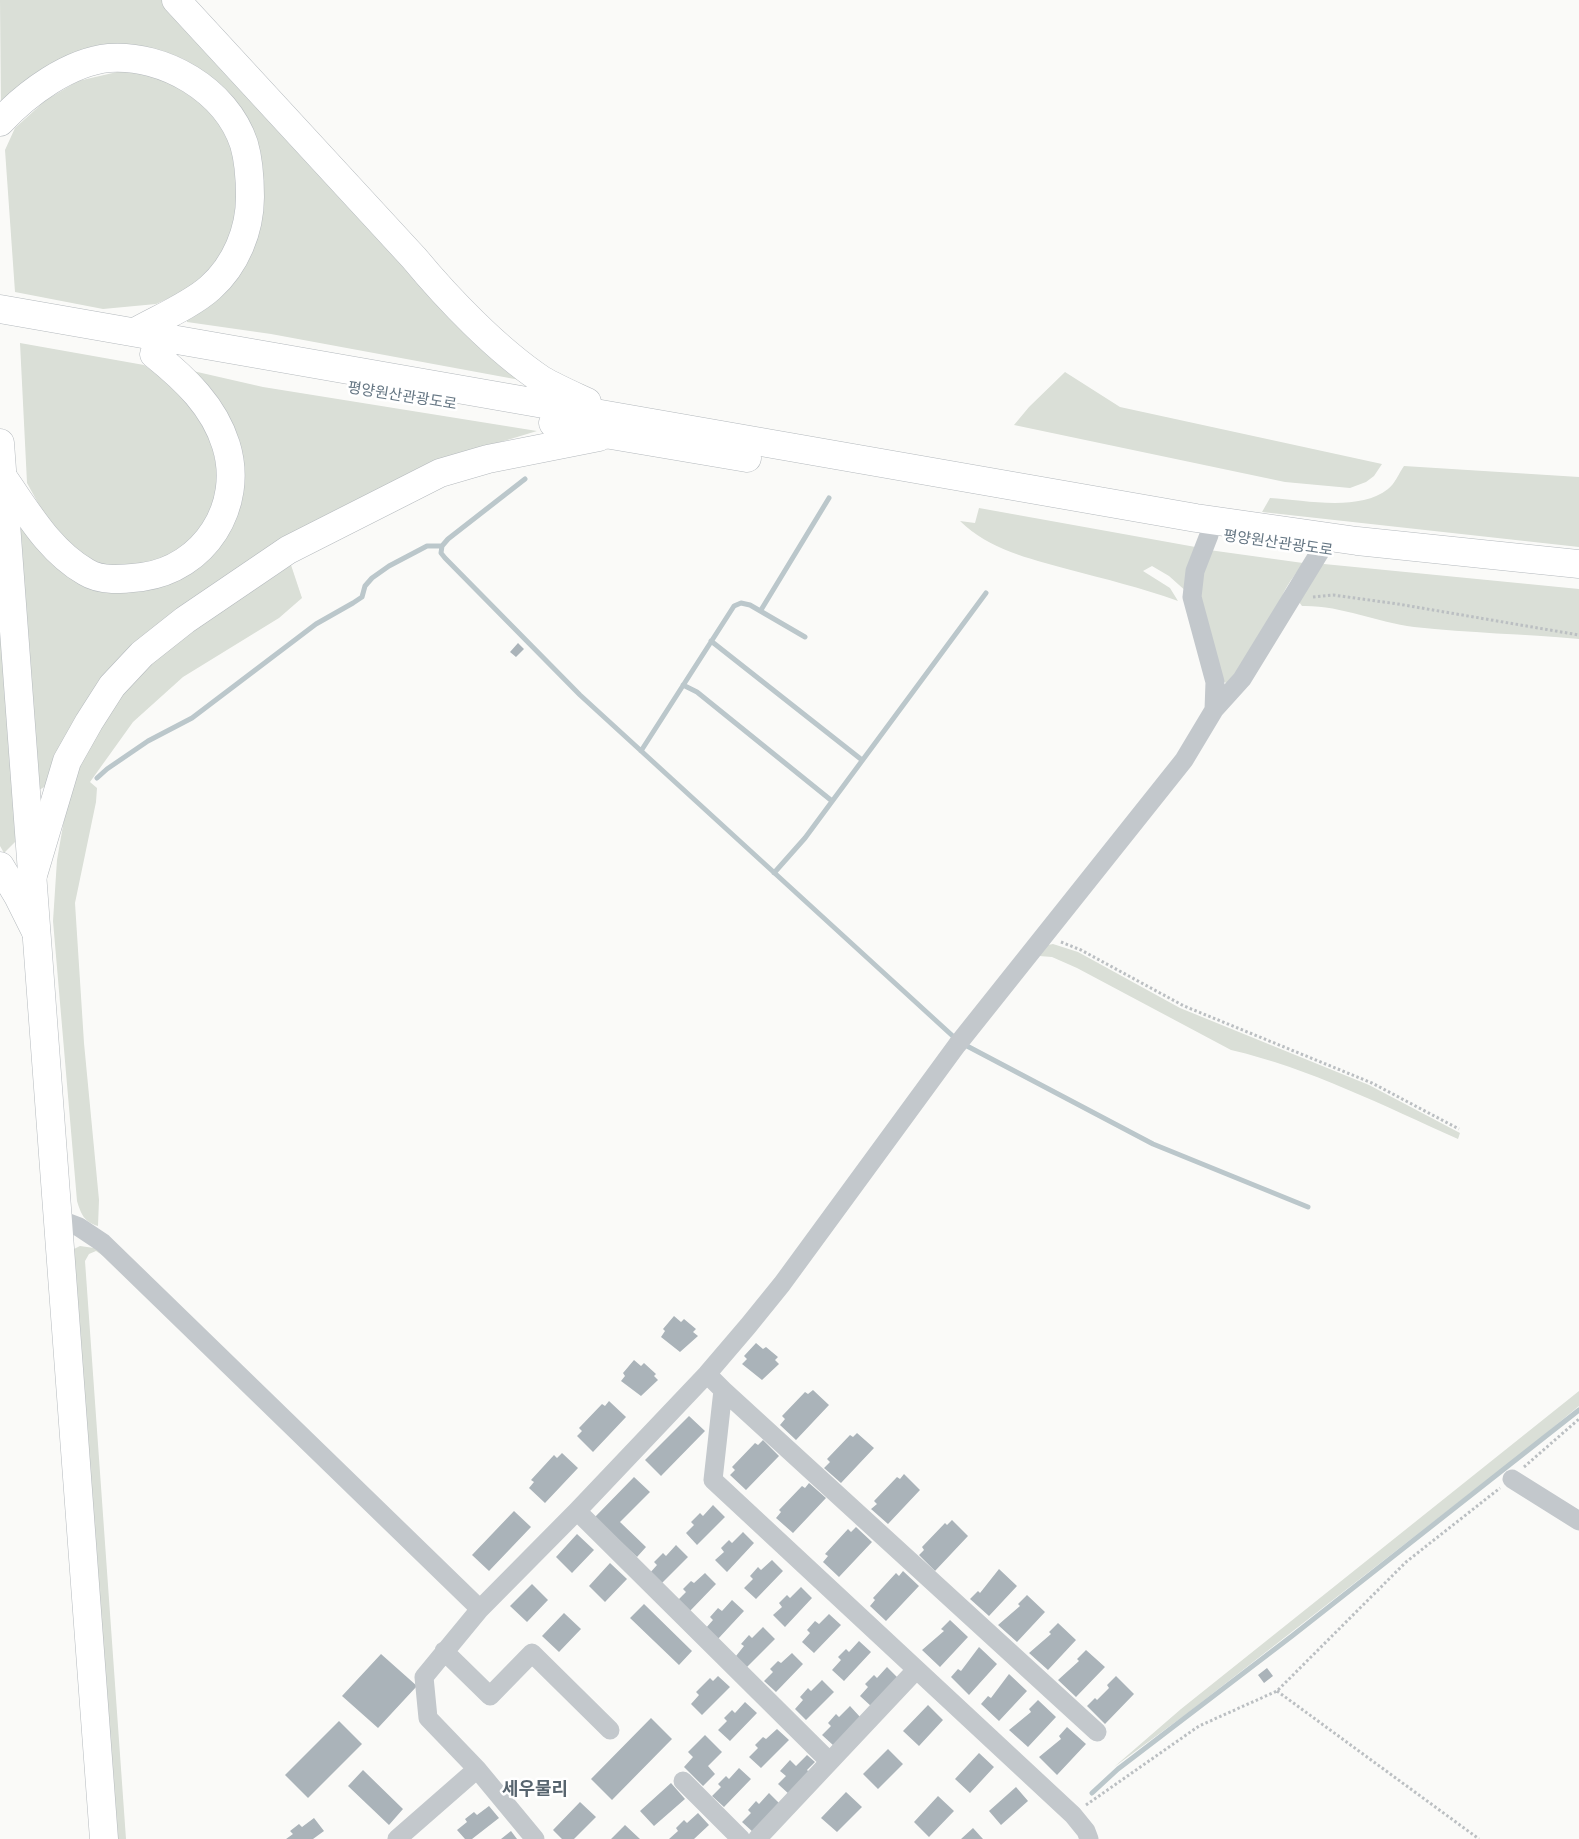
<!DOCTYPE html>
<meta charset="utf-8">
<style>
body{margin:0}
canvas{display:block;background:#fafaf8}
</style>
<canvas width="1579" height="1839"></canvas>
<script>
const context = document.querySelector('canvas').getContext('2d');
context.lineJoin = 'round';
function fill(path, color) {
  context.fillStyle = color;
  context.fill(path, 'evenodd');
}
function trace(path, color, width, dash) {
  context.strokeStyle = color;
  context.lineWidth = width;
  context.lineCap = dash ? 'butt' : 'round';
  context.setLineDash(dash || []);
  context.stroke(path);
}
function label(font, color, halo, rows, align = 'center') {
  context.font = font + ' "Roboto Condensed","Noto Sans KR",sans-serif';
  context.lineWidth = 5;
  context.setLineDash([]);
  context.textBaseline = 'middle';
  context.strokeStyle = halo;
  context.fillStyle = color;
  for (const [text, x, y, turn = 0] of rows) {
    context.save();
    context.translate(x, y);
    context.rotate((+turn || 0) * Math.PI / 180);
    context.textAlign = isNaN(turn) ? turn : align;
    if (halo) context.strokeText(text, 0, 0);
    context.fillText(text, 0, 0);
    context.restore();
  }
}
fill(new Path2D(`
 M 0,0 L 164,0 L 547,385 L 271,334 L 187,322 L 187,318 L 261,207 L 206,74 L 183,59 L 163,51 L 142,48 L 1,110 Z
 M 130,69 L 193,90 L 237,147 L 237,234 L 206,277 L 186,290 L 156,304 L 103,309 L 15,292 L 5,150 L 15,128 L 46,100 L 78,81 Z
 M 20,343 L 144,365 L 180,389 L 206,414 L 222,494 L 182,556 L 131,570 L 86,562 L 49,523 L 27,483 Z
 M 193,371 L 263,387 L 537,431 L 484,447 L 214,584 L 48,785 L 39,790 L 20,527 L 32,534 L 60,563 L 160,579 L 235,494 Z
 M 1065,372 L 1120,407 L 1382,464 L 1374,476 L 1366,482 L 1350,488 L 1285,482 L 1014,425 L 1029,407 Z
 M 1404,466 L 1579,477 L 1579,547 L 1262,512 L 1270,498 C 1305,500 1359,512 1388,489 C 1395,484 1399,473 1404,466 Z
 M 979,508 L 1201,548 L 1188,593 L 1169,576 L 1152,566 L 1143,571 L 1170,588 L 1178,601 C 1142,588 1105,579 1067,569 C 1028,558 990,550 960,521 L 975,523 Z
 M 1209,550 L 1303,563 C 1297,572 1289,582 1284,592 C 1272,617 1250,669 1226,683 L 1219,678 L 1199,610 L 1199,570 Z
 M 1324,564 L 1579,589 L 1579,639 C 1524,634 1469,633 1414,627 C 1376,622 1340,605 1302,606 L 1296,598 L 1318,565 Z
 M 291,565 L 302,598 L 279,618 L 183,677 L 133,722 L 90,782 L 97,788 L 96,802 L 75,903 L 84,1043 L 99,1200 L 98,1226 C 84,1222 81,1214 77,1201 L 53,921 L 57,860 L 68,797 L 83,756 L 127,686 L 152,658 Z
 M 0,583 L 17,840 L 4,853 L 0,846 Z
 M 1053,944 L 1078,952 L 1180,1008 L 1369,1085 L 1460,1133 L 1458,1139 C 1384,1106 1309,1068 1231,1050 L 1077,968 L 1052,957 L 1039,956 L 1042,946 Z
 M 80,1246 L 101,1249 L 111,1261 L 96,1251 L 89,1254 L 85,1261 L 126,1839 L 116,1839 L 72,1250 Z
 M 1579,1391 L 1579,1406 L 1532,1445 L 1185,1715 L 1114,1767 L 1181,1709 Z`), '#dadfd7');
trace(new Path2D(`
 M 525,479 L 448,539 L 442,546 L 441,553 L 445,558 L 580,695 L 956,1039
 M 761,610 L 829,498
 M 711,641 L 862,760
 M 683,685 L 697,692 L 832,801
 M 641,751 L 734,606 L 741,603 L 750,605 L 805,637
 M 97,778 L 107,769 L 148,741 L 192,718 L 316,624 L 353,603 L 362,597 L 365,586 L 372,578 L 389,566 L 427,546 L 442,546
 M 774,873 L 805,838 L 986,593
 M 967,1046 L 1153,1144 L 1308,1207
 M 1092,1793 L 1118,1769 L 1292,1636 L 1579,1410`), '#bbc7cb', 5);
fill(new Path2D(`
 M 518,643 L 524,649 L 516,657 L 510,652 Z
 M 674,1316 L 681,1322 L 684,1319 L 696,1329 L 693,1332 L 698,1336 L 680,1352 L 661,1337 L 665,1331 L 663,1329 Z
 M 756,1343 L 763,1349 L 766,1347 L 778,1357 L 775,1360 L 779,1364 L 762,1380 L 742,1364 L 747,1359 L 744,1356 Z
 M 634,1360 L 641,1366 L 644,1363 L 656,1374 L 654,1376 L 658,1380 L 641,1396 L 621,1381 L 625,1376 L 623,1373 Z
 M 813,1390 L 829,1405 L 796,1440 L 780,1425 L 785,1419 L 782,1416 L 805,1392 L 808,1394 Z
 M 609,1401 L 626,1417 L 593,1452 L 577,1436 L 582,1431 L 579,1428 L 602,1404 L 605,1406 Z
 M 689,1416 L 705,1431 L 661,1476 L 645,1460 Z
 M 857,1433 L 874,1448 L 841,1483 L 824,1468 L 830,1462 L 827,1459 L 850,1435 L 853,1437 Z
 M 763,1440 L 779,1456 L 746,1490 L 730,1475 L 735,1470 L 732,1467 L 755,1443 L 758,1445 Z
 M 562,1453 L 578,1468 L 545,1503 L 529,1488 L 534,1482 L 531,1480 L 554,1455 L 557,1458 Z
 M 904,1474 L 920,1490 L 888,1524 L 871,1509 L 877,1504 L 874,1501 L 897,1477 L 900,1479 Z
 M 634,1477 L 650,1492 L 620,1522 L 646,1547 L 637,1557 L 595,1517 Z
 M 809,1483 L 826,1498 L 793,1533 L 776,1518 L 781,1512 L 779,1510 L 802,1486 L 805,1488 Z
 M 713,1505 L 725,1517 L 697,1545 L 686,1533 L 694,1525 L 691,1522 L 700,1513 L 703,1516 Z
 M 514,1511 L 531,1527 L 489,1571 L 472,1555 Z
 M 952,1520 L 968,1536 L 935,1571 L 919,1555 L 924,1550 L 922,1547 L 945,1523 L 947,1525 Z
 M 856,1527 L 872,1542 L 839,1577 L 823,1562 L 828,1556 L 825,1554 L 848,1529 L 851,1532 Z
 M 743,1532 L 754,1543 L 727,1572 L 715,1560 L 724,1552 L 721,1548 L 729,1540 L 732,1543 Z
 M 577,1534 L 594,1550 L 572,1573 L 556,1557 Z
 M 676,1545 L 688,1557 L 660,1585 L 649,1574 L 657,1565 L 654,1562 L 663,1553 L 666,1556 Z
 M 772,1560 L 783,1571 L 756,1599 L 744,1588 L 753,1579 L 750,1576 L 758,1567 L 761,1570 Z
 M 610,1563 L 627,1579 L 605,1602 L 589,1586 Z
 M 999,1569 L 1017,1586 L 989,1616 L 970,1599 L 978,1591 L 980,1593 Z
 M 903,1571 L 919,1586 L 886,1621 L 870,1606 L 875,1600 L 873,1598 L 896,1573 L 899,1576 Z
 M 705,1573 L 716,1584 L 689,1612 L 677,1601 L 686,1592 L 683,1589 L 691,1581 L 694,1583 Z
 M 532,1584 L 548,1600 L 527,1622 L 510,1606 Z
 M 801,1587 L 812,1598 L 785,1627 L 773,1615 L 782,1607 L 779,1603 L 787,1595 L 790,1598 Z
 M 1027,1595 L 1045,1612 L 1017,1642 L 998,1625 L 1020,1606 L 1018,1604 Z
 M 732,1600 L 744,1611 L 717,1640 L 705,1629 L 713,1620 L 710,1617 L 718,1608 L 722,1611 Z
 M 644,1604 L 692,1651 L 679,1665 L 630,1618 Z
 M 564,1613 L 581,1629 L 559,1652 L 542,1636 Z
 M 829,1614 L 841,1625 L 814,1653 L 802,1642 L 810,1633 L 807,1630 L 815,1621 L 819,1624 Z
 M 950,1620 L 968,1637 L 940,1667 L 922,1650 L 944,1631 L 941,1629 Z
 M 1058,1623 L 1076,1640 L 1048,1670 L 1029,1653 L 1051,1634 L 1049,1632 Z
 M 763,1627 L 775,1639 L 747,1667 L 736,1656 L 744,1646 L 741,1644 L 749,1635 L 752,1638 Z
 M 859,1641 L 871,1652 L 844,1681 L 832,1670 L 841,1660 L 838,1657 L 846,1649 L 849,1652 Z
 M 979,1647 L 997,1664 L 969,1695 L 951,1677 L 958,1669 L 961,1671 Z
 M 1086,1650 L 1105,1667 L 1076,1697 L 1058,1680 L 1079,1661 L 1077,1659 Z
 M 792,1653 L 803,1664 L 776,1692 L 764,1681 L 773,1672 L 770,1669 L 778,1661 L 781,1663 Z
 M 381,1654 L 417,1686 L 378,1728 L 342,1696 Z
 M 887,1667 L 899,1679 L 872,1707 L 860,1696 L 868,1687 L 865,1684 L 874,1675 L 877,1678 Z
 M 1267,1668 L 1273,1676 L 1264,1683 L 1258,1675 Z
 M 1009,1674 L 1027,1691 L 999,1721 L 981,1704 L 988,1696 L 991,1698 Z
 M 718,1676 L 730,1687 L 702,1715 L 691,1704 L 699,1695 L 696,1692 L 710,1678 L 713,1681 Z
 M 1116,1676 L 1134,1694 L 1105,1724 L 1087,1706 L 1095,1698 L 1097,1700 L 1109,1688 L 1107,1685 Z
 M 822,1680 L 834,1692 L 806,1720 L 795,1709 L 803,1700 L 800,1697 L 808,1688 L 811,1691 Z
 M 1038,1700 L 1056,1717 L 1028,1747 L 1009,1730 L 1031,1712 L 1029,1709 Z
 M 745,1702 L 757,1713 L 730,1741 L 718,1730 L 727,1721 L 724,1718 L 732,1710 L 735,1713 Z
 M 928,1705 L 943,1720 L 919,1746 L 903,1731 Z
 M 850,1706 L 861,1718 L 834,1746 L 822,1735 L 831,1726 L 828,1723 L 836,1714 L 839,1717 Z
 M 651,1718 L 672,1739 L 612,1800 L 591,1779 Z
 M 339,1721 L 362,1744 L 308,1798 L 285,1775 Z
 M 1067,1727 L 1086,1744 L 1057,1775 L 1039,1757 L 1061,1739 L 1059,1736 Z
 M 777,1729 L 789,1740 L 761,1768 L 749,1757 L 758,1748 L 755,1745 L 763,1737 L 766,1739 Z
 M 705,1735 L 722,1752 L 708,1766 L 715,1774 L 703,1786 L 684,1767 L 693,1757 L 688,1752 Z
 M 888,1749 L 903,1764 L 878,1789 L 863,1774 Z
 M 979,1753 L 994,1767 L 970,1793 L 955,1779 Z
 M 807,1755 L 815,1762 L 807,1770 L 811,1774 L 790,1795 L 778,1784 L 786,1776 L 780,1771 L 790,1760 L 796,1766 Z
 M 739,1768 L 751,1779 L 724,1807 L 712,1796 L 721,1787 L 718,1784 L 726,1776 L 729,1779 Z
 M 363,1770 L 403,1809 L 389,1825 L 348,1786 Z
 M 671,1783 L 685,1799 L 654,1826 L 640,1811 Z
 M 1016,1787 L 1028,1801 L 1001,1825 L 989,1811 Z
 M 846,1792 L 862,1807 L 837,1832 L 821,1818 Z
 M 769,1793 L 781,1805 L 754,1833 L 742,1822 L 751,1813 L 748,1810 L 756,1801 L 759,1804 Z
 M 938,1796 L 954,1811 L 929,1837 L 914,1822 Z
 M 580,1802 L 596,1817 L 574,1839 L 562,1839 L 553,1830 Z
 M 489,1806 L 499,1818 L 472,1839 L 465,1839 L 457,1830 L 467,1822 L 465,1819 L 474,1812 L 477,1815 Z
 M 698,1813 L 709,1825 L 694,1839 L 669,1839 L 678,1831 L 676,1828 L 684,1820 L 687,1823 Z
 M 314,1818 L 324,1831 L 313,1839 L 286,1839 L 293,1834 L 290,1831 L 299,1824 L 302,1827 Z
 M 625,1825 L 640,1839 L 611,1839 Z
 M 973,1828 L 983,1839 L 961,1839 Z
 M 511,1831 L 517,1839 L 501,1839 Z`), '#aab3b9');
const primary = new Path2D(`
 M 0,443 L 104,1839`);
const motorway = new Path2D(`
 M 176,0 L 414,258 C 448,299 497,350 542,380 C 556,388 572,395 587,402
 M 0,122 C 27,93 69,62 109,58 C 164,54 226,90 244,144 C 249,161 250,179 250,197 C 250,230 236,265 210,288 C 191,305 158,319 135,332
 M 0,309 L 1196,518 L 1357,541 L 1579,564
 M 553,423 L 611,435 L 747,458
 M 0,479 L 2,476 C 27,511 48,550 86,572 C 102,582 124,579 142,577 C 204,569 245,506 226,445 C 214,406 185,379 154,354
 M 0,866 L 18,896 L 36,932
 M 33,875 L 67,761 L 89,722 L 112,686 L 142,654 L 185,620 L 288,550 L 440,473 L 488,459 L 599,437`);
trace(primary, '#b5babe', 29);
trace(motorway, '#b4b9bd', 29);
trace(new Path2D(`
 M 1313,597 L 1333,595 L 1398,604 L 1579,635
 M 1061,942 L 1081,950 L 1184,1006 L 1372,1083 L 1459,1129
 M 1524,1467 L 1579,1419
 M 1277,1691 L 1479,1839
 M 1086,1805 L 1199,1726 L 1277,1691 L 1406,1562 L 1500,1488`), '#bbbfc2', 3, [2.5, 2.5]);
trace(new Path2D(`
 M 1209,535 L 1195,571 L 1192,597 L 1215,682 L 1214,710
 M 58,1219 L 79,1227 L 103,1243 L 480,1609
 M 707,1374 L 723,1390 L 713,1480 L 1073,1815 L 1086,1831 L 1089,1839
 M 723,1390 L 1097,1732
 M 1512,1479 L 1579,1521
 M 577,1511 L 829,1761
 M 444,1651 L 490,1696 L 532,1653 L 610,1730
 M 477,1769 L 535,1839
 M 683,1781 L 741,1839
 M 397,1839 L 477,1769 L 428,1718 L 424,1677 L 480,1609 L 577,1511 L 707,1374 L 748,1326 L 782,1284 L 957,1045 L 1184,760 L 1214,710 L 1242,679 L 1321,550
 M 757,1839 L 916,1670`), '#c3c8cc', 19);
trace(primary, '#fff', 28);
trace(motorway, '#fff', 28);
label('15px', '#657683', '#fff', [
 ["평양원산관광도로",402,397,9],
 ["평양원산관광도로",1278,544,8]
]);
label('bold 18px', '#57646e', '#fff', [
 ["세우물리",535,1790]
]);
</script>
